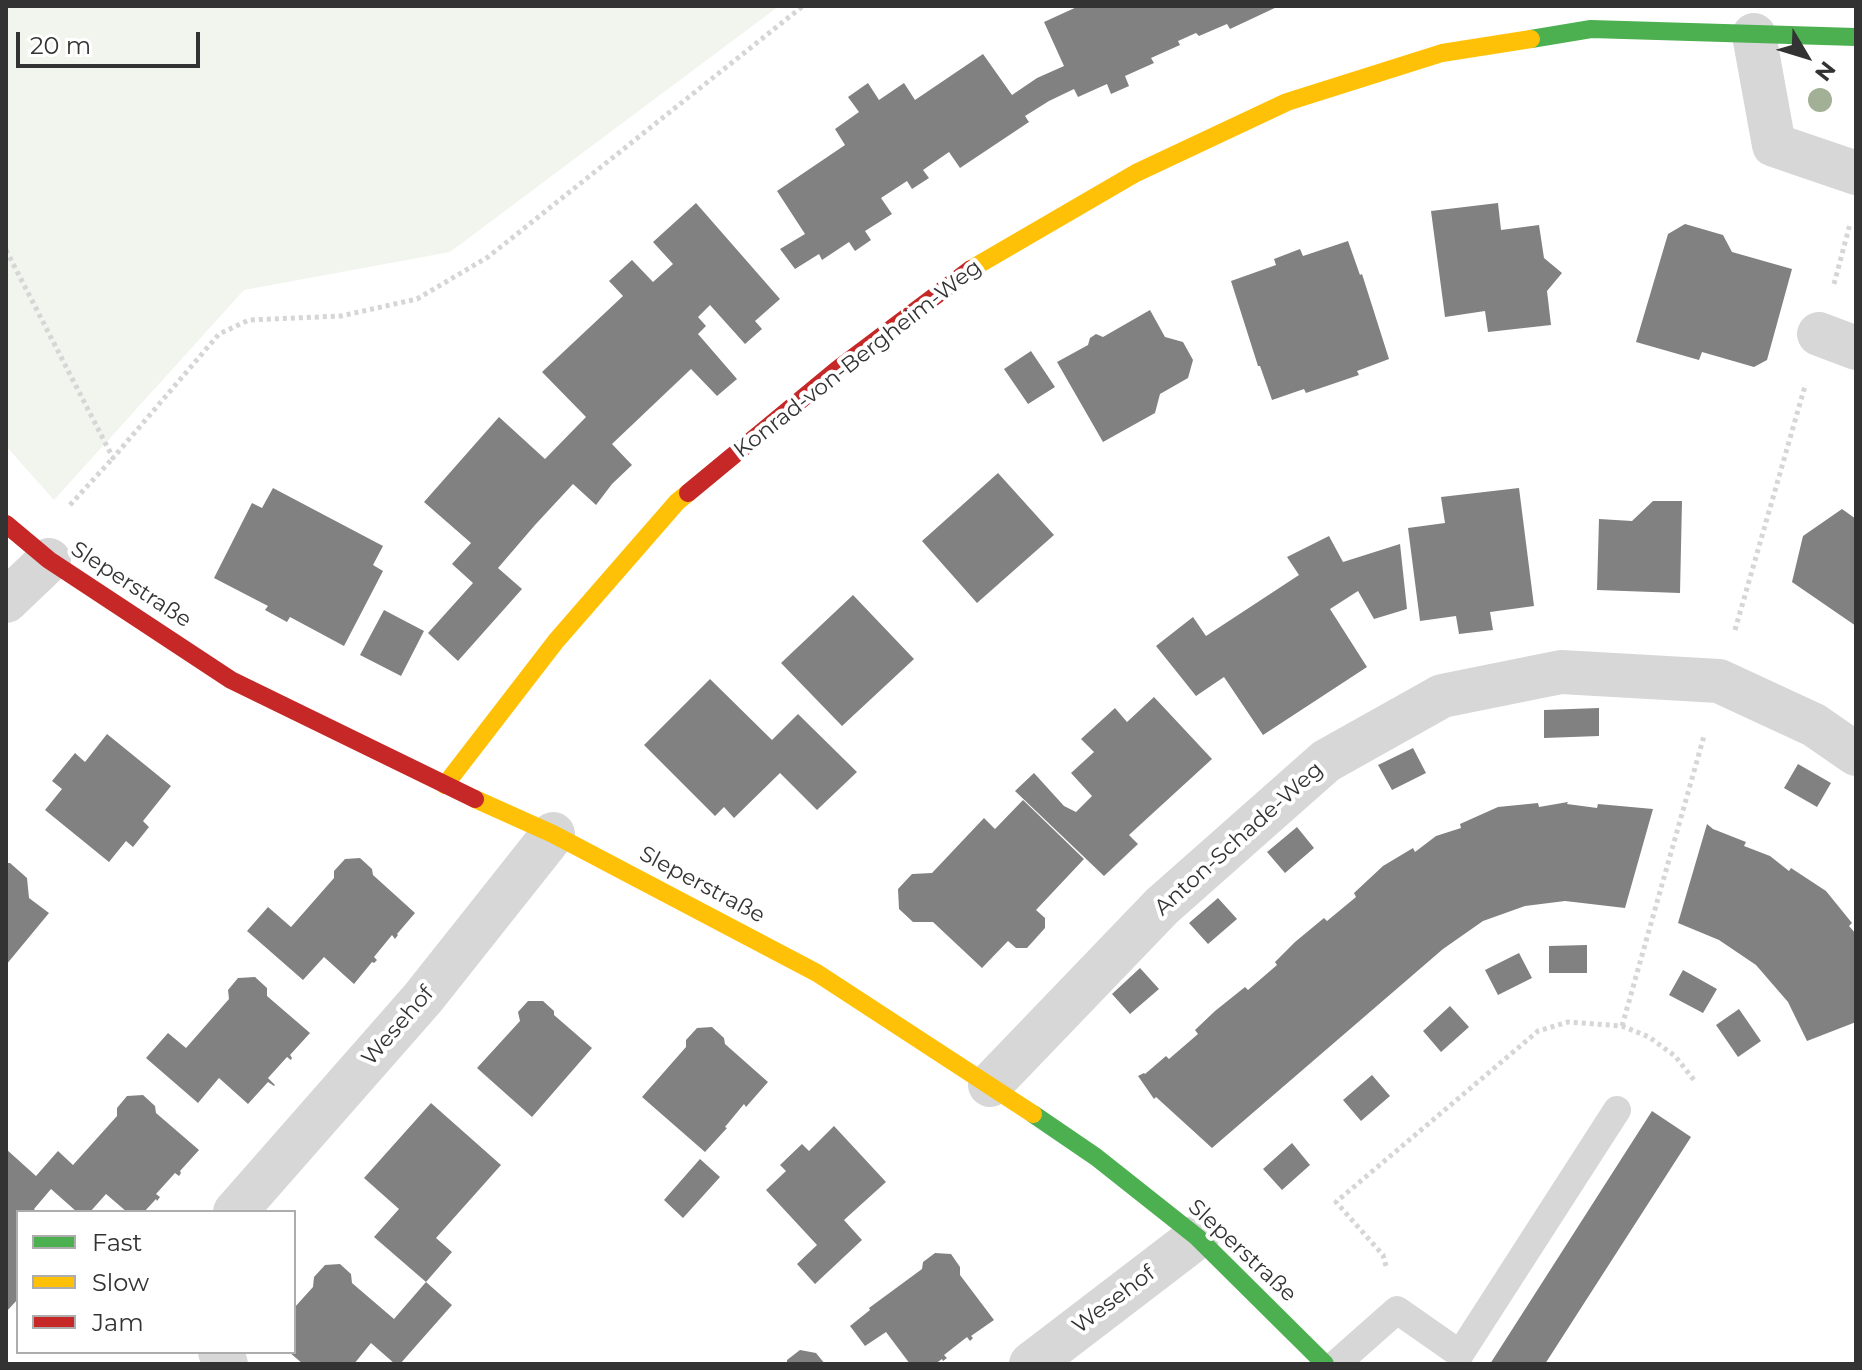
<!DOCTYPE html>
<meta charset="utf-8">
<style>
body{margin:0}
#map{position:relative;width:1862px;height:1370px;overflow:hidden;background:#fff;font-family:Montserrat,sans-serif}
canvas{display:block}
.frame{position:absolute;inset:0;border:8px solid #333;pointer-events:none}
.legend{position:absolute;left:16px;top:1210px;width:280px;height:144px;box-sizing:border-box;background:#fff;border:2px solid #adadad;margin:0;padding:10px 14px;list-style:none;font-size:24px;color:#333}
.legend li{display:flex;align-items:center;gap:16px;height:40px}
.legend b{width:40px;border:2px solid #adadad}
.north{position:absolute;left:1766px;top:16px;width:80px;height:80px;-webkit-text-stroke:6px #fff;paint-order:stroke;rotate:128deg;font-size:22px;font-weight:700;line-height:32px;text-align:center;color:#333}
.north::after{content:'';display:block;margin:auto;width:28px;height:36px;background:#333;clip-path:polygon(50% 0,100% 100%,50% 72%,0 100%)}
.scale{position:absolute;left:16px;top:32px;width:184px;height:36px;box-sizing:border-box;border:4px solid #333;border-top:0;padding-left:10px;font-size:24px;line-height:28px;white-space:nowrap;color:#333;-webkit-text-stroke:6px #fff;paint-order:stroke}
</style>
<div id="map">
<canvas width="1862" height="1370"></canvas>
<div class="frame"></div>
<ul class="legend">
<li><b style="height:10px;background:#4caf50"></b>Fast</li>
<li><b style="height:10px;background:#ffc107"></b>Slow</li>
<li><b style="height:10px;background:#c62828"></b>Jam</li>
</ul>
<div class="north">N</div>
<div class="scale">20 m</div>
</div>
<script>
const context = document.querySelector('canvas').getContext('2d');
context.lineJoin = 'round';
function fill(path, color) {
  context.fillStyle = color;
  context.fill(path, 'evenodd');
}
function trace(path, color, width, dash) {
  context.strokeStyle = color;
  context.lineWidth = width;
  context.lineCap = dash ? 'butt' : 'round';
  context.setLineDash(dash || []);
  context.stroke(path);
}
function label(font, color, halo, rows, align = 'center') {
  context.font = font + ' Montserrat,sans-serif';
  context.lineWidth = 8;
  context.setLineDash([]);
  context.textBaseline = 'middle';
  context.strokeStyle = halo;
  context.fillStyle = color;
  for (const [text, x, y, turn = 0] of rows) {
    context.save();
    context.translate(x, y);
    context.rotate((+turn || 0) * Math.PI / 180);
    context.textAlign = isNaN(turn) ? turn : align;
    if (halo) context.strokeText(text, 0, 0);
    context.fillText(text, 0, 0);
    context.restore();
  }
}
fill(new Path2D(`
 M 6,6 L 779,6 L 450,252 L 244,290 L 54,500 L 6,446 Z`), '#f1f5ed');
fill(new Path2D(`
 M 1079,6 L 1279,6 L 1230,29 L 1227,24 L 1199,36 L 1196,33 L 1178,41 L 1180,45 L 1151,58 L 1154,63 L 1125,76 L 1129,86 L 1111,94 L 1107,84 L 1078,97 L 1074,89 L 1049,101 L 1025,116 L 1029,122 L 960,168 L 949,152 L 923,170 L 929,178 L 912,189 L 907,181 L 881,198 L 892,214 L 865,231 L 871,240 L 855,251 L 849,242 L 822,260 L 819,254 L 795,269 L 780,249 L 805,234 L 777,191 L 845,145 L 835,129 L 859,112 L 848,97 L 868,83 L 879,100 L 904,83 L 915,100 L 983,54 L 1012,95 L 1037,78 L 1064,66 L 1044,22 Z
 M 696,203 L 780,299 L 755,321 L 762,329 L 745,344 L 710,305 L 698,317 L 706,326 L 698,334 L 737,379 L 717,396 L 691,369 L 612,444 L 632,465 L 612,484 L 596,505 L 573,484 L 535,525 L 498,568 L 522,589 L 458,661 L 428,633 L 473,583 L 452,564 L 471,543 L 424,502 L 499,417 L 545,459 L 586,417 L 542,372 L 623,296 L 609,281 L 632,260 L 653,282 L 673,264 L 653,242 Z
 M 1498,203 L 1501,230 L 1539,225 L 1544,258 L 1562,273 L 1547,291 L 1551,325 L 1488,332 L 1485,311 L 1445,317 L 1431,211 Z
 M 1685,224 L 1723,235 L 1732,252 L 1792,269 L 1767,360 L 1754,367 L 1702,352 L 1699,360 L 1636,342 L 1668,234 Z
 M 1348,241 L 1360,275 L 1362,274 L 1389,359 L 1357,371 L 1359,375 L 1306,393 L 1304,389 L 1272,400 L 1260,366 L 1258,366 L 1231,281 L 1276,265 L 1274,259 L 1300,249 L 1303,256 Z
 M 1150,310 L 1165,337 L 1183,342 L 1193,360 L 1188,378 L 1160,394 L 1155,413 L 1103,442 L 1057,362 L 1088,345 L 1090,338 L 1096,334 L 1103,337 Z
 M 1031,351 L 1055,387 L 1028,404 L 1004,369 Z
 M 998,473 L 1054,535 L 977,603 L 922,541 Z
 M 273,488 L 383,546 L 373,565 L 383,571 L 344,646 L 290,617 L 287,622 L 265,610 L 268,606 L 214,578 L 252,503 L 262,508 Z
 M 1519,488 L 1534,606 L 1490,612 L 1493,630 L 1459,634 L 1456,616 L 1420,621 L 1408,528 L 1445,523 L 1441,497 Z
 M 1653,501 L 1682,501 L 1680,593 L 1597,590 L 1599,519 L 1632,521 Z
 M 1842,509 L 1856,519 L 1856,626 L 1792,582 L 1803,536 Z
 M 1329,536 L 1343,562 L 1400,544 L 1407,609 L 1374,619 L 1358,591 L 1330,609 L 1367,667 L 1263,735 L 1224,677 L 1196,696 L 1156,646 L 1193,617 L 1206,636 L 1299,575 L 1287,557 Z
 M 853,595 L 914,659 L 842,726 L 781,663 Z
 M 384,610 L 424,631 L 401,676 L 360,655 Z
 M 710,679 L 772,740 L 798,714 L 857,772 L 817,810 L 780,773 L 734,818 L 724,807 L 715,816 L 644,745 Z
 M 1154,697 L 1212,759 L 1129,835 L 1138,844 L 1104,876 L 1015,791 L 1034,773 L 1064,806 L 1076,812 L 1092,796 L 1071,773 L 1094,752 L 1081,739 L 1115,708 L 1127,722 Z
 M 1599,708 L 1599,736 L 1544,738 L 1544,710 Z
 M 107,734 L 171,786 L 143,821 L 149,827 L 133,847 L 126,841 L 109,862 L 45,810 L 62,789 L 52,781 L 75,753 L 85,762 Z
 M 1413,748 L 1426,773 L 1392,790 L 1378,765 Z
 M 1798,764 L 1831,783 L 1817,807 L 1784,788 Z
 M 1023,800 L 1084,859 L 1036,910 L 1045,918 L 1045,928 L 1027,948 L 1016,948 L 1008,941 L 982,968 L 933,922 L 913,922 L 899,909 L 898,889 L 912,874 L 932,873 L 984,818 L 995,829 Z
 M 1568,802 L 1567,804 L 1597,808 L 1598,804 L 1653,809 L 1625,908 L 1565,901 L 1525,906 L 1483,921 L 1443,949 L 1212,1148 L 1156,1097 L 1154,1099 L 1138,1076 L 1144,1073 L 1145,1074 L 1166,1056 L 1169,1059 L 1198,1034 L 1195,1030 L 1215,1011 L 1245,987 L 1248,990 L 1277,965 L 1275,962 L 1295,942 L 1324,918 L 1327,921 L 1356,897 L 1354,893 L 1383,866 L 1413,848 L 1415,852 L 1436,836 L 1461,828 L 1460,824 L 1498,807 L 1538,803 L 1539,807 Z
 M 1707,824 L 1713,829 L 1746,842 L 1744,846 L 1770,856 L 1789,871 L 1791,868 L 1826,891 L 1852,923 L 1849,926 L 1856,934 L 1856,1022 L 1807,1041 L 1788,1002 L 1756,965 L 1719,940 L 1678,923 Z
 M 1297,827 L 1314,848 L 1285,873 L 1267,852 Z
 M 360,858 L 372,869 L 373,875 L 415,913 L 397,934 L 398,935 L 395,939 L 392,935 L 374,957 L 377,960 L 374,963 L 372,962 L 354,984 L 324,957 L 303,980 L 247,931 L 268,907 L 291,927 L 334,878 L 334,871 L 345,859 Z
 M 6,863 L 10,863 L 27,878 L 29,898 L 49,913 L 6,965 Z
 M 1218,898 L 1237,919 L 1208,944 L 1189,923 Z
 M 1587,945 L 1587,973 L 1549,973 L 1549,946 Z
 M 1519,953 L 1532,978 L 1498,995 L 1485,970 Z
 M 1140,968 L 1159,989 L 1130,1014 L 1112,994 Z
 M 1683,970 L 1717,989 L 1703,1013 L 1669,995 Z
 M 255,977 L 267,988 L 267,996 L 310,1033 L 290,1055 L 292,1058 L 291,1060 L 287,1057 L 268,1078 L 275,1085 L 274,1086 L 268,1082 L 248,1104 L 219,1078 L 198,1103 L 146,1058 L 168,1033 L 186,1048 L 229,999 L 228,990 L 238,978 Z
 M 528,1001 L 543,1001 L 554,1011 L 554,1015 L 592,1048 L 532,1117 L 477,1068 L 520,1021 L 518,1012 Z
 M 1450,1006 L 1469,1027 L 1441,1052 L 1423,1031 Z
 M 1739,1009 L 1761,1041 L 1738,1057 L 1716,1025 Z
 M 712,1027 L 724,1038 L 725,1044 L 768,1082 L 746,1107 L 744,1104 L 725,1127 L 727,1128 L 705,1152 L 642,1097 L 686,1047 L 686,1040 L 697,1028 Z
 M 1372,1075 L 1390,1096 L 1361,1121 L 1343,1100 Z
 M 143,1095 L 155,1106 L 156,1113 L 199,1150 L 180,1171 L 181,1173 L 179,1176 L 175,1173 L 156,1194 L 160,1197 L 157,1201 L 156,1199 L 144,1212 L 127,1212 L 106,1194 L 90,1212 L 77,1212 L 51,1189 L 34,1209 L 37,1212 L 18,1212 L 18,1299 L 6,1312 L 6,1149 L 36,1176 L 58,1151 L 73,1165 L 117,1116 L 117,1108 L 127,1096 Z
 M 431,1103 L 501,1165 L 436,1238 L 452,1252 L 426,1282 L 452,1305 L 400,1364 L 395,1364 L 371,1343 L 354,1364 L 303,1364 L 289,1352 L 294,1352 L 294,1308 L 313,1287 L 314,1277 L 325,1265 L 340,1264 L 351,1274 L 352,1283 L 394,1319 L 426,1282 L 374,1237 L 399,1209 L 364,1178 Z
 M 1652,1111 L 1691,1137 L 1545,1364 L 1490,1364 Z
 M 834,1126 L 886,1182 L 844,1220 L 862,1240 L 815,1284 L 797,1264 L 817,1245 L 766,1190 L 786,1171 L 780,1165 L 802,1144 L 809,1151 Z
 M 1292,1143 L 1310,1165 L 1282,1190 L 1263,1169 Z
 M 700,1159 L 720,1177 L 683,1218 L 664,1200 Z
 M 935,1253 L 951,1254 L 960,1267 L 960,1275 L 994,1320 L 971,1336 L 973,1338 L 970,1341 L 967,1337 L 944,1355 L 947,1358 L 943,1361 L 942,1359 L 935,1364 L 910,1364 L 886,1332 L 865,1346 L 850,1326 L 870,1310 L 869,1308 L 922,1269 L 923,1262 Z
 M 800,1350 L 816,1353 L 825,1364 L 787,1364 L 787,1360 Z`), '#818181');
trace(new Path2D(`
 M 6,250 L 113,458 L 219,334 L 249,320 L 341,316 L 417,299 L 488,257 L 803,6
 M 1834,284 L 1850,224
 M 70,505 L 113,458
 M 1735,630 L 1805,386
 M 1622,1026 L 1704,736
 M 1386,1266 L 1383,1255 L 1336,1202 L 1538,1031 L 1568,1022 L 1622,1026 L 1649,1037 L 1675,1056 L 1694,1080`), '#d6d6d6', 5, [4, 4]);
trace(new Path2D(`
 M 1336,1364 L 1397,1310 L 1460,1354 L 1617,1110`), '#d7d7d7', 28);
trace(new Path2D(`
 M 1754,35 L 1774,145 L 1856,173
 M 1819,334 L 1856,348
 M 6,601 L 49,560
 M 990,1085 L 1162,906 L 1326,761 L 1442,696 L 1561,672 L 1719,681 L 1814,725 L 1856,754
 M 235,1212 L 423,998 L 553,834
 M 220,1352 L 226,1364
 M 1031,1364 L 1197,1237`), '#d7d7d7', 44);
trace(new Path2D(`
 M 1531,39 L 1591,29 L 1856,37
 M 1033,1114 L 1096,1157 L 1197,1237 L 1325,1364`), '#4caf50', 18);
trace(new Path2D(`
 M 971,269 L 1136,173 L 1287,102 L 1442,53 L 1531,39
 M 445,785 L 556,641 L 677,502 L 688,493
 M 475,799 L 553,834 L 817,973 L 1033,1114`), '#ffc107', 18);
trace(new Path2D(`
 M 688,493 L 838,369 L 971,269
 M 6,524 L 49,560 L 231,680 L 475,799`), '#c62828', 18);
context.fillStyle = '#a2b095';
for (const [x, y] of [
 [1820,100]
]) {
  context.beginPath();
  context.arc(x, y, 12, 0, 2 * Math.PI);
  context.fill();
}
label('22px', '#333', '#fff', [
 ["Konrad-von-Bergheim-Weg",858,359,-38],
 ["Sleperstraße",131,585,33],
 ["Anton-Schade-Weg",1239,839,-42],
 ["Sleperstraße",702,885,28],
 ["Wesehof",398,1026,-49],
 ["Sleperstraße",1242,1251,43],
 ["Wesehof",1114,1300,-37]
]);
</script>
